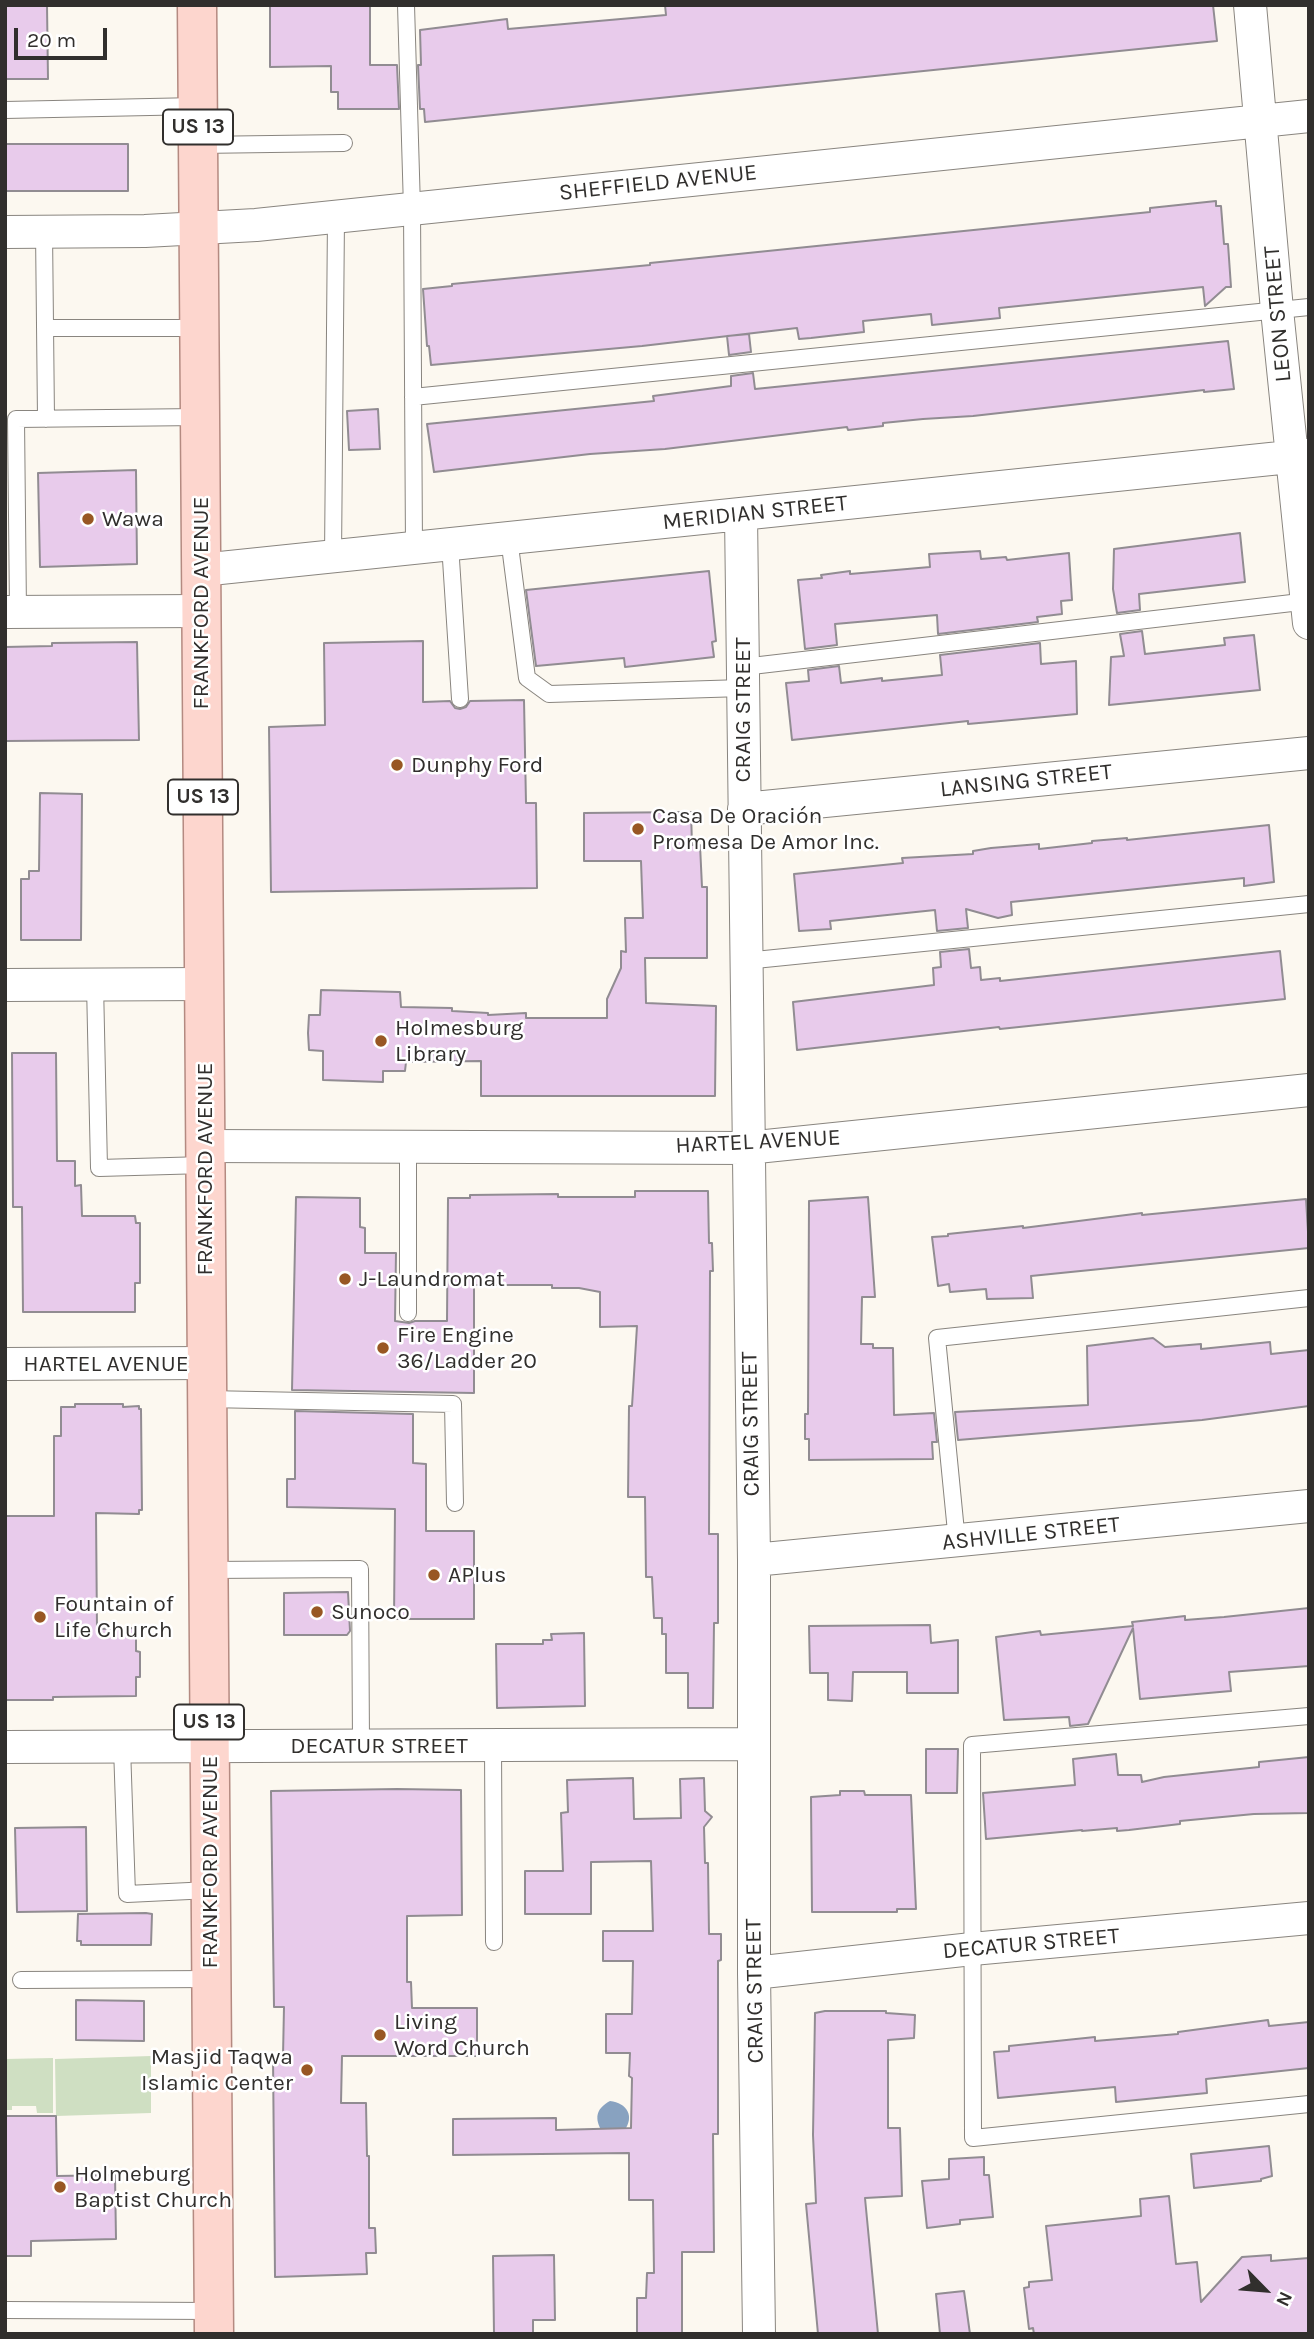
<!DOCTYPE html>
<meta charset="utf-8">
<style>
body{margin:0}
#map{position:relative;width:1314px;height:2339px;overflow:hidden;background:#fcf8f0;font-family:Karla,sans-serif}
canvas{display:block}
.frame{position:absolute;inset:0;border:7px solid #312f2d;pointer-events:none}
.north{position:absolute;left:1230px;top:2255px;width:70px;height:70px;-webkit-text-stroke:5px #fff;paint-order:stroke;rotate:115deg;font-size:19px;font-weight:700;line-height:28px;text-align:center;color:#312f2d}
.north::after{content:'';display:block;margin:auto;width:24px;height:32px;background:#312f2d;clip-path:polygon(50% 0,100% 100%,50% 72%,0 100%)}
.scale{position:absolute;left:14px;top:28px;width:93px;height:32px;box-sizing:border-box;border:4px solid #312f2d;border-top:0;padding-left:9px;font-size:21px;line-height:24px;white-space:nowrap;color:#312f2d;-webkit-text-stroke:5px #fff;paint-order:stroke}
</style>
<div id="map">
<canvas width="1314" height="2339"></canvas>
<div class="frame"></div>
<div class="north">N</div>
<div class="scale">20 m</div>
</div>
<script>
const context = document.querySelector('canvas').getContext('2d');
context.lineJoin = 'round';
function fill(path, color) {
  context.fillStyle = color;
  context.fill(path, 'evenodd');
}
function trace(path, color, width, dash) {
  context.strokeStyle = color;
  context.lineWidth = width;
  context.lineCap = dash ? 'butt' : 'round';
  context.setLineDash(dash || []);
  context.stroke(path);
}
function label(font, color, halo, rows, align = 'center') {
  context.font = font + ' Karla,sans-serif';
  context.lineWidth = 5;
  context.setLineDash([]);
  context.textBaseline = 'middle';
  context.strokeStyle = halo;
  context.fillStyle = color;
  for (const [text, x, y, turn = 0] of rows) {
    context.save();
    context.translate(x, y);
    context.rotate((+turn || 0) * Math.PI / 180);
    context.textAlign = isNaN(turn) ? turn : align;
    if (halo) context.strokeText(text, 0, 0);
    context.fillText(text, 0, 0);
    context.restore();
  }
}
fill(new Path2D(`
 M 151,2056 L 151,2113 L 56,2116 L 55,2059 Z
 M 53,2058 L 53,2113 L 37,2113 L 36,2106 L 12,2106 L 12,2110 L 5,2110 L 5,2059 Z`), '#cfdfc2');
fill(new Path2D(`
 M 610,2101 C 627,2103 635,2116 624,2131 L 601,2130 C 594,2117 597,2108 610,2101 Z`), '#88a2c0');
const building = new Path2D(`
 M 5,5 L 47,5 L 48,79 L 5,79 Z
 M 270,5 L 370,5 L 370,65 L 397,65 L 399,109 L 338,109 L 338,92 L 331,92 L 331,66 L 270,67 Z
 M 665,5 L 1213,5 L 1217,41 L 425,122 L 424,109 L 420,109 L 418,65 L 421,65 L 420,30 L 507,19 L 508,29 L 666,15 Z
 M 5,144 L 128,144 L 128,191 L 5,191 Z
 M 1216,201 L 1216,206 L 1221,206 L 1224,244 L 1228,244 L 1231,287 L 1226,287 L 1205,306 L 1203,287 L 999,308 L 1000,318 L 932,325 L 931,314 L 863,321 L 864,332 L 811,338 L 799,339 L 797,328 L 642,346 L 431,365 L 429,346 L 427,346 L 423,289 L 452,286 L 452,284 L 650,265 L 650,263 L 1150,212 L 1150,208 Z
 M 749,334 L 751,352 L 729,355 L 727,336 Z
 M 1228,341 L 1234,389 L 1204,392 L 1204,390 L 973,416 L 923,419 L 883,423 L 883,426 L 848,430 L 847,427 L 665,449 L 590,454 L 434,472 L 427,424 L 654,401 L 653,396 L 731,386 L 731,376 L 753,373 L 755,389 Z
 M 378,409 L 380,449 L 349,450 L 347,411 Z
 M 136,470 L 137,564 L 40,567 L 38,473 Z
 M 1240,533 L 1245,582 L 1139,594 L 1140,610 L 1117,613 L 1113,589 L 1114,549 Z
 M 980,551 L 981,559 L 1006,557 L 1007,560 L 1069,553 L 1072,600 L 1061,601 L 1062,614 L 1037,617 L 1038,622 L 938,634 L 937,615 L 835,624 L 837,645 L 805,649 L 798,580 L 822,578 L 821,575 L 850,571 L 850,574 L 930,567 L 929,554 Z
 M 709,571 L 716,641 L 712,642 L 714,657 L 625,667 L 624,658 L 536,666 L 526,590 Z
 M 1142,631 L 1145,654 L 1225,645 L 1224,638 L 1254,635 L 1260,690 L 1109,705 L 1111,657 L 1124,656 L 1120,634 Z
 M 423,641 L 423,702 L 450,701 L 455,708 L 460,709 L 466,707 L 470,701 L 524,700 L 526,803 L 536,803 L 537,888 L 271,892 L 269,727 L 325,725 L 324,643 Z
 M 137,642 L 139,740 L 5,741 L 5,647 L 52,646 L 52,643 Z
 M 1040,643 L 1041,664 L 1076,661 L 1077,714 L 968,724 L 968,721 L 792,740 L 786,683 L 809,681 L 808,670 L 839,666 L 841,683 L 882,678 L 882,681 L 942,675 L 940,655 Z
 M 40,793 L 82,794 L 81,940 L 21,940 L 21,879 L 29,879 L 29,871 L 39,871 Z
 M 691,812 L 692,845 L 700,845 L 702,887 L 707,887 L 707,958 L 645,958 L 646,1003 L 716,1006 L 715,1096 L 481,1096 L 481,1061 L 406,1062 L 405,1071 L 383,1071 L 383,1082 L 323,1080 L 323,1051 L 309,1050 L 308,1033 L 309,1015 L 320,1015 L 321,990 L 400,992 L 401,1007 L 452,1008 L 452,1011 L 488,1013 L 488,1015 L 526,1013 L 526,1018 L 607,1018 L 607,999 L 621,968 L 621,951 L 626,952 L 625,918 L 643,918 L 641,861 L 584,861 L 584,813 Z
 M 1269,825 L 1274,882 L 1244,886 L 1244,878 L 1011,902 L 1012,915 L 998,918 L 966,909 L 968,928 L 937,931 L 935,910 L 830,921 L 831,929 L 799,931 L 794,874 L 903,863 L 902,858 L 973,854 L 973,851 L 991,848 L 1039,844 L 1039,849 L 1092,843 L 1092,841 L 1127,838 L 1127,840 Z
 M 969,949 L 971,968 L 980,967 L 981,980 L 1000,978 L 1000,981 L 1280,951 L 1285,999 L 1000,1029 L 999,1027 L 797,1050 L 793,1002 L 934,985 L 933,968 L 941,967 L 940,952 Z
 M 12,1053 L 56,1053 L 57,1161 L 75,1161 L 75,1186 L 81,1185 L 82,1216 L 135,1216 L 136,1223 L 140,1223 L 140,1283 L 135,1283 L 135,1312 L 23,1312 L 22,1207 L 13,1207 Z
 M 635,1191 L 708,1191 L 709,1243 L 712,1243 L 713,1271 L 710,1271 L 709,1534 L 718,1534 L 718,1623 L 714,1623 L 713,1708 L 688,1708 L 688,1673 L 666,1673 L 666,1634 L 662,1634 L 662,1618 L 654,1618 L 652,1577 L 646,1577 L 645,1497 L 628,1497 L 629,1406 L 632,1406 L 637,1326 L 600,1327 L 600,1292 L 579,1288 L 552,1288 L 552,1285 L 474,1285 L 474,1393 L 292,1390 L 296,1197 L 360,1198 L 360,1227 L 365,1228 L 365,1253 L 396,1253 L 395,1321 L 409,1323 L 415,1321 L 447,1321 L 448,1198 L 470,1198 L 470,1195 L 558,1194 L 558,1197 L 635,1197 Z
 M 868,1197 L 875,1297 L 862,1297 L 861,1344 L 873,1344 L 873,1348 L 893,1348 L 894,1415 L 934,1413 L 937,1442 L 932,1442 L 933,1459 L 809,1460 L 809,1439 L 805,1439 L 805,1414 L 808,1414 L 809,1201 Z
 M 1306,1199 L 1309,1248 L 1031,1276 L 1033,1298 L 987,1299 L 986,1289 L 950,1292 L 949,1284 L 938,1286 L 932,1237 L 948,1236 L 948,1234 L 1023,1226 L 1023,1228 L 1142,1213 L 1142,1215 Z
 M 1153,1338 L 1165,1347 L 1201,1344 L 1201,1349 L 1270,1342 L 1271,1354 L 1309,1350 L 1309,1406 L 1202,1420 L 958,1440 L 955,1412 L 1088,1405 L 1087,1346 Z
 M 75,1404 L 123,1404 L 123,1407 L 139,1406 L 139,1409 L 141,1409 L 142,1510 L 139,1510 L 139,1514 L 96,1513 L 97,1629 L 136,1628 L 136,1651 L 140,1652 L 140,1677 L 136,1677 L 136,1696 L 53,1697 L 53,1700 L 5,1700 L 5,1516 L 54,1516 L 54,1436 L 61,1436 L 61,1407 L 75,1407 Z
 M 295,1411 L 413,1414 L 413,1463 L 426,1464 L 426,1531 L 474,1531 L 474,1619 L 394,1619 L 395,1509 L 287,1507 L 287,1479 L 295,1479 Z
 M 348,1592 L 350,1631 L 347,1635 L 284,1635 L 284,1593 Z
 M 1309,1608 L 1309,1666 L 1229,1672 L 1231,1691 L 1140,1699 L 1133,1628 L 1088,1724 L 1070,1726 L 1069,1717 L 1004,1720 L 996,1637 L 1040,1631 L 1041,1635 L 1133,1626 L 1132,1622 L 1185,1616 L 1185,1620 L 1224,1617 Z
 M 930,1625 L 931,1643 L 958,1640 L 958,1693 L 907,1693 L 907,1672 L 853,1672 L 852,1701 L 828,1700 L 828,1673 L 810,1673 L 809,1626 Z
 M 584,1633 L 585,1706 L 497,1708 L 496,1644 L 543,1644 L 543,1640 L 552,1640 L 551,1634 Z
 M 926,1749 L 958,1749 L 957,1793 L 926,1793 Z
 M 1116,1754 L 1118,1775 L 1141,1775 L 1142,1782 L 1164,1777 L 1259,1767 L 1259,1762 L 1309,1757 L 1309,1813 L 1254,1814 L 1180,1821 L 1180,1824 L 1129,1830 L 1117,1831 L 1117,1828 L 1082,1831 L 1082,1830 L 986,1839 L 983,1793 L 1075,1785 L 1073,1759 Z
 M 633,1778 L 634,1819 L 681,1818 L 680,1779 L 704,1778 L 705,1811 L 712,1817 L 704,1827 L 705,1863 L 708,1863 L 709,1934 L 721,1934 L 721,1960 L 718,1961 L 718,2134 L 713,2134 L 714,2252 L 682,2252 L 682,2334 L 637,2334 L 637,2298 L 646,2298 L 647,2273 L 654,2273 L 653,2200 L 629,2200 L 629,2153 L 453,2155 L 453,2119 L 556,2118 L 556,2130 L 631,2128 L 632,2078 L 629,2076 L 630,2053 L 606,2053 L 606,2014 L 632,2014 L 633,1961 L 603,1961 L 603,1931 L 653,1931 L 651,1861 L 591,1862 L 591,1914 L 525,1914 L 525,1871 L 563,1871 L 561,1813 L 568,1812 L 567,1780 Z
 M 397,1789 L 461,1790 L 462,1915 L 407,1916 L 407,1982 L 411,1982 L 412,2008 L 477,2008 L 477,2056 L 342,2056 L 341,2103 L 366,2103 L 367,2156 L 369,2156 L 369,2228 L 375,2228 L 376,2253 L 366,2253 L 367,2274 L 275,2277 L 273,2056 L 283,2056 L 284,2007 L 274,2007 L 271,1791 Z
 M 840,1791 L 864,1791 L 865,1795 L 911,1795 L 916,1909 L 897,1909 L 897,1912 L 812,1912 L 811,1797 L 840,1795 Z
 M 86,1827 L 87,1911 L 17,1912 L 15,1828 Z
 M 146,1913 L 152,1914 L 151,1945 L 81,1945 L 81,1941 L 77,1941 L 78,1914 Z
 M 76,2000 L 144,2001 L 144,2041 L 76,2040 Z
 M 825,2011 L 886,2011 L 886,2013 L 915,2015 L 914,2038 L 888,2040 L 888,2128 L 900,2128 L 902,2196 L 865,2198 L 878,2334 L 818,2334 L 806,2204 L 816,2203 L 813,2135 L 815,2013 Z
 M 1268,2020 L 1269,2026 L 1309,2022 L 1309,2068 L 1206,2079 L 1207,2093 L 1116,2102 L 1115,2087 L 998,2098 L 994,2052 L 1009,2051 L 1009,2046 L 1095,2037 L 1095,2041 L 1178,2034 L 1178,2032 Z
 M 5,2116 L 56,2116 L 57,2176 L 115,2175 L 116,2239 L 31,2241 L 31,2256 L 5,2256 Z
 M 1269,2146 L 1272,2176 L 1261,2179 L 1261,2181 L 1194,2188 L 1191,2154 Z
 M 984,2157 L 984,2175 L 989,2175 L 993,2217 L 960,2220 L 960,2224 L 927,2228 L 922,2181 L 949,2179 L 949,2159 Z
 M 1169,2196 L 1176,2264 L 1197,2262 L 1201,2302 L 1242,2257 L 1271,2255 L 1271,2261 L 1309,2258 L 1309,2334 L 1034,2334 L 1033,2328 L 1029,2329 L 1024,2288 L 1029,2287 L 1029,2282 L 1052,2280 L 1046,2226 L 1141,2216 L 1140,2199 Z
 M 554,2255 L 555,2320 L 533,2320 L 533,2334 L 494,2334 L 493,2256 Z
 M 964,2291 L 970,2334 L 940,2334 L 936,2294 Z`);
fill(building, '#e8cbeb');
trace(building, '#918c92', 2);
const service = new Path2D(`
 M 406,5 L 412,208 L 414,548
 M 5,110 L 198,106
 M 198,145 L 344,143
 M 44,231 L 46,419
 M 45,328 L 199,328
 M 413,397 L 1309,307
 M 509,538 L 527,678 L 549,694 L 743,688
 M 450,544 L 460,699
 M 333,557 L 336,217
 M 18,612 L 16,419 L 200,417
 M 743,667 L 1309,601
 M 745,961 L 1309,904
 M 95,984 L 99,1168 L 205,1165
 M 408,1146 L 408,1313
 M 207,1399 L 453,1404 L 455,1503
 M 957,1542 L 937,1338 L 1309,1298
 M 208,1570 L 360,1569 L 361,1745
 M 1309,1716 L 972,1745 L 973,2138 L 1309,2104
 M 493,1745 L 494,1942
 M 122,1747 L 127,1894 L 210,1890
 M 21,1980 L 211,1979
 M 5,2310 L 213,2311`);
const minor = new Path2D(`
 M 1250,5 L 1277,310 L 1309,623
 M 5,232 L 145,231 L 256,225 L 1309,116
 M 741,514 L 754,1560 L 754,1973 L 759,2334
 M 201,570 L 1309,455
 M 5,612 L 201,611
 M 744,809 L 1309,753
 M 5,985 L 204,984
 M 205,1146 L 747,1148 L 1309,1090
 M 5,1364 L 207,1363
 M 754,1560 L 1309,1506
 M 5,1747 L 753,1744
 M 754,1973 L 972,1949 L 1309,1918`);
const primary = new Path2D(`
 M 197,5 L 214,2334`);
trace(service, '#89857f', 18);
trace(minor, '#89857f', 34);
trace(primary, '#b48a81', 41);
trace(service, '#fff', 16);
trace(minor, '#fff', 32);
trace(primary, '#fdd6ce', 38);
for (const [x, y, r, color] of [
 [88,519,7,"#985723"],
 [397,765,7,"#985723"],
 [638,829,7,"#985723"],
 [381,1041,7,"#985723"],
 [345,1279,7,"#985723"],
 [383,1348,7,"#985723"],
 [434,1575,7,"#985723"],
 [317,1612,7,"#985723"],
 [40,1617,7,"#985723"],
 [380,2035,7,"#985723"],
 [307,2070,7,"#985723"],
 [60,2187,7,"#985723"]
]) {
  const dot = new Path2D();
  dot.arc(x, y, r, 0, 2 * Math.PI);
  context.fillStyle = color;
  context.fill(dot);
  trace(dot, '#fff', 2.5);
}
for (const [x, y, w] of [
 [198,127,70],
 [203,797,70],
 [209,1722,70]
]) {
  const box = new Path2D();
  box.roundRect(x - w / 2, y - 17.5, w, 35, 5);
  context.fillStyle = '#fff';
  context.fill(box);
  trace(box, '#312f2d', 2);
}
label('bold 21px', '#312f2d', null, [
 ["US 13",198,127],
 ["US 13",203,797],
 ["US 13",209,1722]
]);
label('23px', '#312f2d', '#fff', [
 ["SHEFFIELD AVENUE",658,183,-6],
 ["LEON STREET",1278,314,-95],
 ["MERIDIAN STREET",755,513,-6],
 ["FRANKFORD AVENUE",201,603,-90],
 ["CRAIG STREET",743,710,-90],
 ["LANSING STREET",1026,781,-6],
 ["HARTEL AVENUE",758,1142,-3],
 ["FRANKFORD AVENUE",205,1169,-90],
 ["HARTEL AVENUE",106,1364],
 ["CRAIG STREET",751,1424,-91],
 ["ASHVILLE STREET",1031,1534,-6],
 ["DECATUR STREET",379,1746],
 ["FRANKFORD AVENUE",210,1862,-90],
 ["DECATUR STREET",1031,1944,-5],
 ["CRAIG STREET",755,1991,-91]
]);
label('23px', '#312f2d', '#fff', [
 ["Wawa",102,519],
 ["Dunphy Ford",411,765],
 ["Casa De Oración",652,816],
 ["Promesa De Amor Inc.",652,842],
 ["Holmesburg",395,1028],
 ["Library",395,1054],
 ["J-Laundromat",359,1279],
 ["Fire Engine",397,1335],
 ["36/Ladder 20",397,1361],
 ["APlus",448,1575],
 ["Fountain of",54,1604],
 ["Life Church",54,1630],
 ["Sunoco",331,1612],
 ["Living",394,2022],
 ["Word Church",394,2048],
 ["Masjid Taqwa",293,2057,"right"],
 ["Islamic Center",293,2083,"right"],
 ["Holmeburg",74,2174],
 ["Baptist Church",74,2200]
], 'left');
</script>
